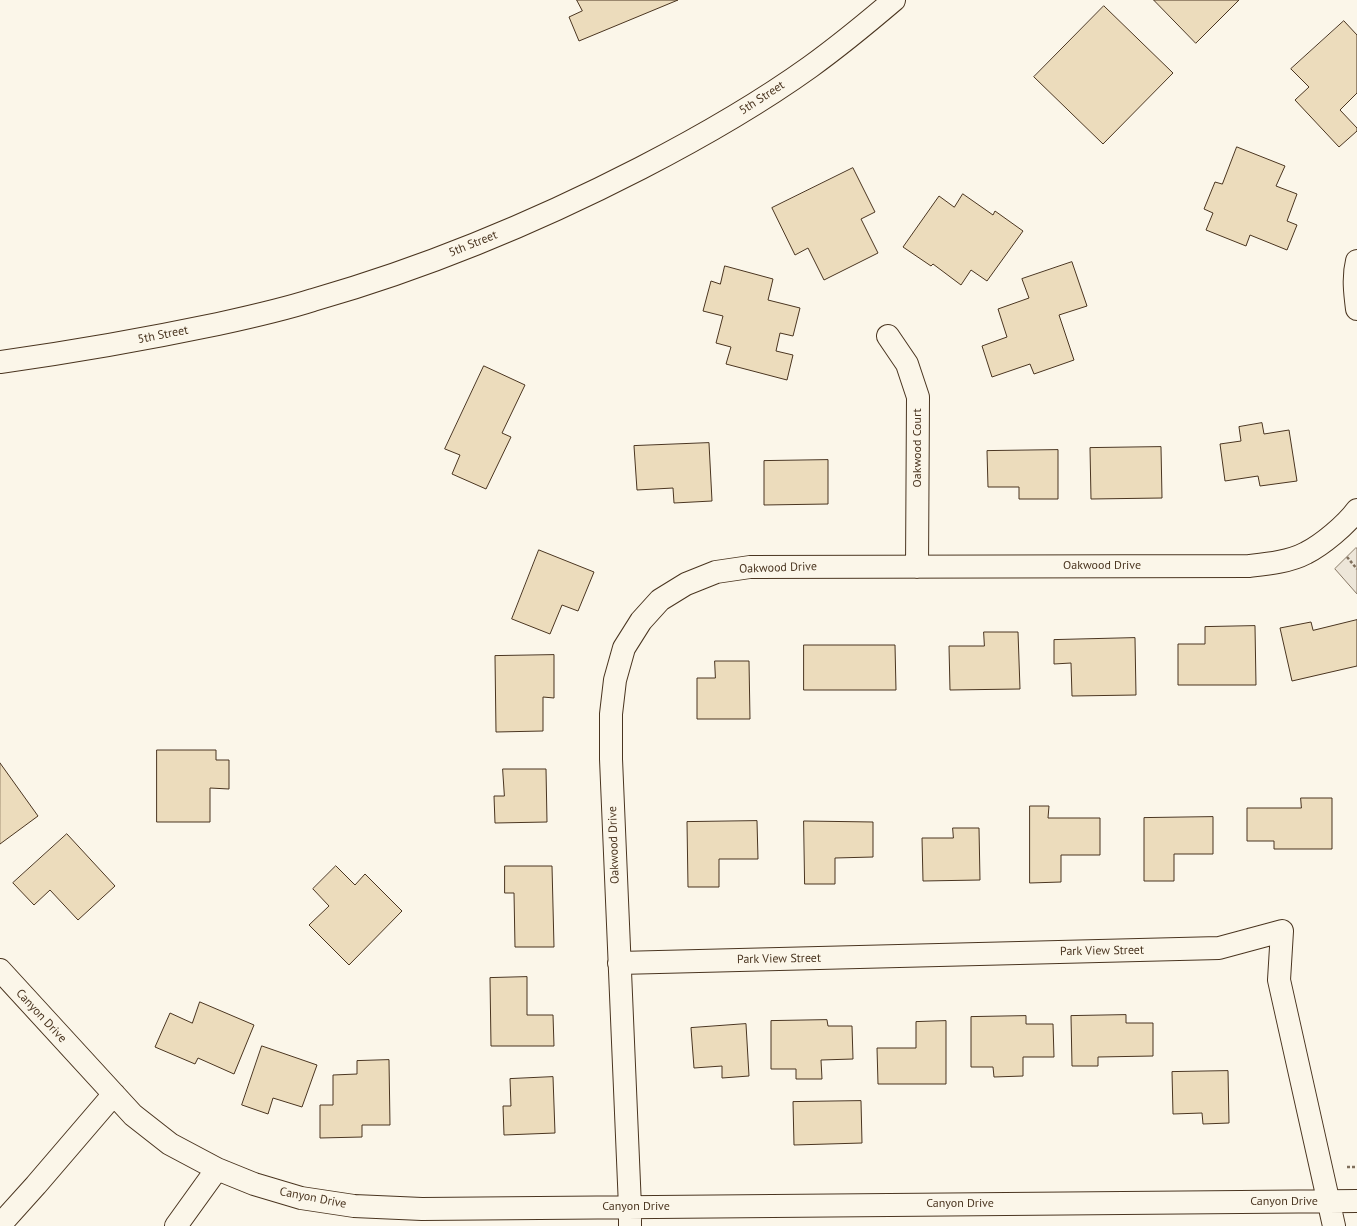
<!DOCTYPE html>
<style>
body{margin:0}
canvas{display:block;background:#fbf6e9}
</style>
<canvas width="1357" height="1226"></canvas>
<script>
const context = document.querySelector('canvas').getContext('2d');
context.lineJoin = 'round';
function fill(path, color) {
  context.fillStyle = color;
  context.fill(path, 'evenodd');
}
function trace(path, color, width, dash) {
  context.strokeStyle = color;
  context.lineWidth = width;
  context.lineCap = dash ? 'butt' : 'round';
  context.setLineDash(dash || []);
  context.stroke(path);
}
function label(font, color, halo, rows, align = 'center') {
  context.font = font + ' "PT Sans",sans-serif';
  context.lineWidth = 3;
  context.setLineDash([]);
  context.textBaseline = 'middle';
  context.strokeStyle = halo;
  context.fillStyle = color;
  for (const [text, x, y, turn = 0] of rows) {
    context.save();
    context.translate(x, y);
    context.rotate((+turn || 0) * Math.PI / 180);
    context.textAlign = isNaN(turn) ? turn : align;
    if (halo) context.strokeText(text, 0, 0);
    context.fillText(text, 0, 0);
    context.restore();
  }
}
const green = new Path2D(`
 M 1356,548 L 1357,548 L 1357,594 L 1335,569 Z`);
fill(green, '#ede6d9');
trace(green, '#887966', 1);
const building = new Path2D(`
 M 577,0 L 678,0 L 579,41 L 569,17 L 582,11 Z
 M 1154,0 L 1239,0 L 1196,43 Z
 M 1104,6 L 1173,73 L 1103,144 L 1034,77 Z
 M 1344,21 L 1357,35 L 1357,93 L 1340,110 L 1357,128 L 1357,131 L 1339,147 L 1295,100 L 1309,87 L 1291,69 Z
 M 1237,147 L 1285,166 L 1276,186 L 1297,194 L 1287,221 L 1297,225 L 1287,250 L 1250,235 L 1246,246 L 1206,230 L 1213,213 L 1204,209 L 1215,182 L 1222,184 Z
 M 853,168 L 875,212 L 861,219 L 878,253 L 824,280 L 808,248 L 795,255 L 772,208 Z
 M 963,194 L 993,215 L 995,211 L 1023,231 L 987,281 L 971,270 L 961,285 L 933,264 L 931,266 L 903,247 L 939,196 L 954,207 Z
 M 1072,262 L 1087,306 L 1059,315 L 1074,360 L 1034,374 L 1030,364 L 992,377 L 982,346 L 1007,337 L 998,309 L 1029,298 L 1022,279 Z
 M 725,266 L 773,279 L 768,300 L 800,308 L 793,336 L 780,333 L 776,351 L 793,355 L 787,380 L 726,364 L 731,347 L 716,343 L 723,316 L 703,311 L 711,281 L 720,284 Z
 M 484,366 L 525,385 L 502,433 L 511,437 L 486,489 L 452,474 L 460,455 L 445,449 Z
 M 1262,423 L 1264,434 L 1289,430 L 1297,481 L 1260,486 L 1258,476 L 1225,481 L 1220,444 L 1241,441 L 1239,427 Z
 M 709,443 L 712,501 L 674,503 L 673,488 L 637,490 L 634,446 Z
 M 1161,447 L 1162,498 L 1091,499 L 1090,448 Z
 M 1058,450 L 1058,499 L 1019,499 L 1019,487 L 988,487 L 987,451 Z
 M 828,460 L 828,504 L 764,505 L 764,461 Z
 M 539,550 L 594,572 L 578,611 L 562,605 L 550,634 L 512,619 Z
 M 1357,620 L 1357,666 L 1292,681 L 1280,628 L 1311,622 L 1313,630 Z
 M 1255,626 L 1256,685 L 1178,685 L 1178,644 L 1205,644 L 1205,627 Z
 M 984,632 L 1018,632 L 1020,689 L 950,690 L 949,646 L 984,646 Z
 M 1135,638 L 1136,695 L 1072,696 L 1071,663 L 1054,664 L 1054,640 Z
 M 804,645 L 895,645 L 896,690 L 804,690 Z
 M 554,655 L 554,698 L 543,697 L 543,731 L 496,732 L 495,656 Z
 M 715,661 L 749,661 L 750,719 L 697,719 L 697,678 L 715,678 Z
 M 157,750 L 216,750 L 216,760 L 229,760 L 229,789 L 210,788 L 210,822 L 157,822 Z
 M 0,763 L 38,816 L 0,844 Z
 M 503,769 L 546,769 L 547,822 L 495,823 L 494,796 L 504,796 Z
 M 1301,798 L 1332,798 L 1332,849 L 1274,849 L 1274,841 L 1247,841 L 1247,808 L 1301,808 Z
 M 1030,806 L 1049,806 L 1048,818 L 1100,818 L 1100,855 L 1061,855 L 1061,882 L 1030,883 Z
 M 1213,817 L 1213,854 L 1174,854 L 1174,881 L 1144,881 L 1144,818 Z
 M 757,821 L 758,859 L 719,859 L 719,887 L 688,887 L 687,822 Z
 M 804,821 L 873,822 L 873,857 L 835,858 L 835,884 L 805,884 Z
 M 953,828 L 979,828 L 980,880 L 923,881 L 922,838 L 953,838 Z
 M 67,834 L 115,886 L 78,920 L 50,890 L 34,905 L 13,883 Z
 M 336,866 L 355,885 L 365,874 L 402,911 L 349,965 L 309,925 L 329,906 L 313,889 Z
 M 505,866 L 552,866 L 554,947 L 515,947 L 514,893 L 505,893 Z
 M 527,977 L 527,1015 L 553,1015 L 554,1046 L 491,1046 L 490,978 Z
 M 200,1002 L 254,1025 L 234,1074 L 198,1058 L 195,1064 L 155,1047 L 170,1013 L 192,1023 Z
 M 1126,1015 L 1126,1023 L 1153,1023 L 1153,1056 L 1098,1057 L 1098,1066 L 1072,1066 L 1071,1016 Z
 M 1026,1016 L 1026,1024 L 1053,1024 L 1054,1057 L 1023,1057 L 1023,1076 L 994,1077 L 993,1067 L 971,1067 L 971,1017 Z
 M 827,1020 L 828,1026 L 852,1026 L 853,1059 L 821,1060 L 822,1079 L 796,1079 L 796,1069 L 771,1069 L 771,1021 Z
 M 946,1021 L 946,1084 L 878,1084 L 877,1048 L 916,1048 L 916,1022 Z
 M 746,1024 L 749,1076 L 722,1078 L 722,1066 L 694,1068 L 691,1028 Z
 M 262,1046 L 317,1065 L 302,1107 L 273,1098 L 268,1114 L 242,1105 Z
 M 389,1060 L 390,1125 L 362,1125 L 362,1137 L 320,1138 L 320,1105 L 333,1105 L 333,1075 L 357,1074 L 357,1061 Z
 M 1228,1071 L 1229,1123 L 1203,1124 L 1202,1113 L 1173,1114 L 1172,1072 Z
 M 553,1077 L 555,1133 L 504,1135 L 503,1106 L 511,1106 L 510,1079 Z
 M 861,1101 L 862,1143 L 794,1145 L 793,1102 Z`);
fill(building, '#ecdcbc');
trace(building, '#4a3520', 1);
const minor = new Path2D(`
 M 1357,261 C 1353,277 1355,293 1357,309
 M 888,336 L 907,364 L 918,397 L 917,567
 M 619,963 L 1219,948 L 1282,931 L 1279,980 L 1334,1226
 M 0,970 L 133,1115 L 170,1144 L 217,1169 L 254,1184 L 301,1198 L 354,1206 L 422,1209 L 1357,1201
 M 0,1225 L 36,1185 L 114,1094
 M 176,1226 L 217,1169
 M 630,1226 L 630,1207 L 611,759 L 611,714 L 615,680 L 624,648 L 641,621 L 660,600 L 686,584 L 716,572 L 750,567 L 1249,566 C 1267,564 1289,562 1306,553 C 1322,545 1346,525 1357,510`);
const major = new Path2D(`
 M 0,362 C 73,352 146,339 218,324 C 250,317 282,310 313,300 C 425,268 538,221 641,168 C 699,138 757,105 810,67 C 839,46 867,23 894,0`);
trace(minor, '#4a3520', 24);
trace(major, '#4a3520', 24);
trace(new Path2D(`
 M 1347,557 L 1357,569
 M 1347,1167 L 1357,1167`), '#7f6f5c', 2.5, [3, 2]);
trace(minor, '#fbf6e9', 22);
trace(major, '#fbf6e9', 22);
label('12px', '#4a3520', '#fbf6e9', [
 ["5th Street",762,98,-33],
 ["5th Street",473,244,-22],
 ["5th Street",163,335,-11],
 ["Oakwood Court",918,448,-90],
 ["Oakwood Drive",1102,566],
 ["Oakwood Drive",778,568,-2],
 ["Oakwood Drive",614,845,-92],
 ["Park View Street",1102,951,-1],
 ["Park View Street",779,959,-1],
 ["Canyon Drive",41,1016,47],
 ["Canyon Drive",313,1198,11],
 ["Canyon Drive",1284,1202],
 ["Canyon Drive",960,1204],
 ["Canyon Drive",636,1207]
]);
</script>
